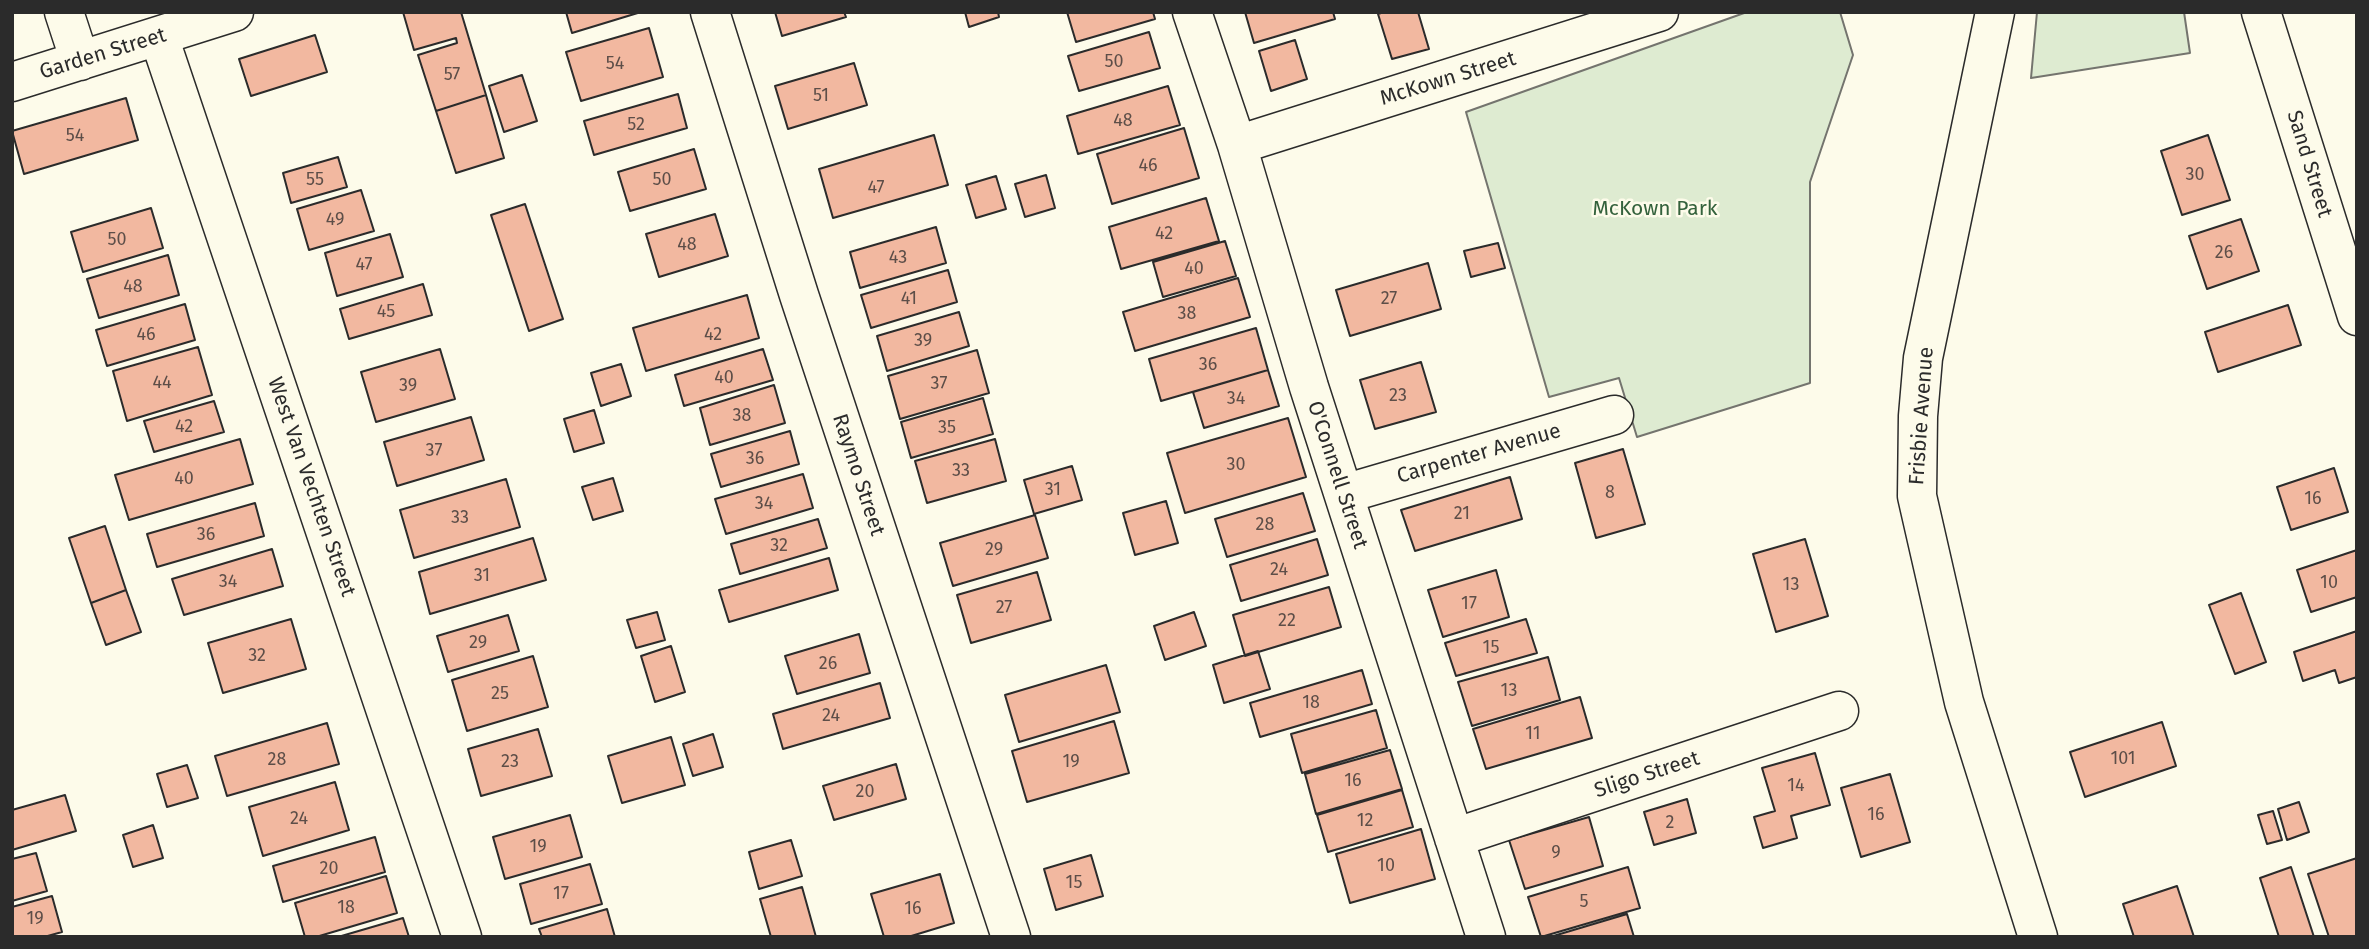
<!DOCTYPE html>
<style>
body{margin:0}
#map{position:relative;width:2369px;height:949px;overflow:hidden;background:#fdfbea;font-family:"Fira Sans",sans-serif}
canvas{display:block}
.frame{position:absolute;inset:0;border:14px solid #2b2b2b;pointer-events:none}
</style>
<div id="map">
<canvas width="2369" height="949"></canvas>
<div class="frame"></div>
</div>
<script>
const context = document.querySelector('canvas').getContext('2d');
context.lineJoin = 'round';
function fill(path, color) {
  context.fillStyle = color;
  context.fill(path, 'evenodd');
}
function trace(path, color, width, dash) {
  context.strokeStyle = color;
  context.lineWidth = width;
  context.lineCap = dash ? 'butt' : 'round';
  context.setLineDash(dash || []);
  context.stroke(path);
}
function label(font, color, halo, rows, align = 'center') {
  context.font = font + ' "Fira Sans",sans-serif';
  context.lineWidth = 5;
  context.setLineDash([]);
  context.textBaseline = 'middle';
  context.strokeStyle = halo;
  context.fillStyle = color;
  for (const [text, x, y, turn = 0] of rows) {
    context.save();
    context.translate(x, y);
    context.rotate((+turn || 0) * Math.PI / 180);
    context.textAlign = isNaN(turn) ? turn : align;
    if (halo) context.strokeText(text, 0, 0);
    context.fillText(text, 0, 0);
    context.restore();
  }
}
const green = new Path2D(`
 M 1747,12 L 1840,12 L 1853,55 L 1810,182 L 1810,383 L 1637,437 L 1619,378 L 1549,397 L 1466,112 Z
 M 2037,12 L 2184,12 L 2190,53 L 2031,78 Z`);
fill(green, '#deebd1');
trace(green, '#74746e', 2);
const building = new Path2D(`
 M 403,12 L 461,12 L 486,95 L 436,111 L 418,55 L 457,43 L 456,38 L 414,50 Z
 M 566,12 L 641,12 L 572,33 Z
 M 775,12 L 844,12 L 846,17 L 782,36 Z
 M 965,12 L 998,12 L 999,17 L 969,27 Z
 M 1067,12 L 1153,12 L 1155,19 L 1076,42 Z
 M 1245,12 L 1333,12 L 1335,19 L 1254,43 Z
 M 1384,12 L 1418,12 L 1429,49 L 1392,59 L 1378,14 Z
 M 649,28 L 663,77 L 581,101 L 566,52 Z
 M 1149,32 L 1160,68 L 1079,91 L 1068,56 Z
 M 315,35 L 327,72 L 251,96 L 239,59 Z
 M 1295,40 L 1307,79 L 1271,91 L 1259,51 Z
 M 854,63 L 867,105 L 788,129 L 775,86 Z
 M 522,75 L 537,121 L 504,132 L 489,86 Z
 M 1168,86 L 1180,125 L 1078,154 L 1067,116 Z
 M 678,94 L 687,128 L 594,155 L 584,121 Z
 M 486,95 L 504,158 L 456,173 L 436,111 Z
 M 126,98 L 138,140 L 24,174 L 12,131 Z
 M 1184,128 L 1199,178 L 1112,204 L 1097,154 Z
 M 934,135 L 948,185 L 833,218 L 819,169 Z
 M 2208,135 L 2230,200 L 2182,215 L 2161,151 Z
 M 694,149 L 706,189 L 630,211 L 618,172 Z
 M 338,157 L 347,187 L 291,203 L 283,173 Z
 M 1046,175 L 1055,208 L 1025,217 L 1015,184 Z
 M 996,176 L 1006,209 L 976,218 L 966,185 Z
 M 361,190 L 374,231 L 309,250 L 297,209 Z
 M 1206,198 L 1219,241 L 1121,269 L 1109,227 Z
 M 525,204 L 563,319 L 529,331 L 491,215 Z
 M 151,208 L 163,248 L 83,272 L 71,232 Z
 M 715,214 L 728,256 L 659,277 L 646,234 Z
 M 2241,219 L 2259,271 L 2207,289 L 2189,236 Z
 M 936,227 L 946,263 L 860,288 L 850,252 Z
 M 390,234 L 403,277 L 337,296 L 325,253 Z
 M 1225,241 L 1236,276 L 1163,297 L 1153,262 Z
 M 1498,243 L 1505,268 L 1471,277 L 1464,251 Z
 M 168,255 L 179,295 L 99,318 L 87,279 Z
 M 1428,263 L 1441,309 L 1350,336 L 1336,290 Z
 M 948,270 L 957,302 L 871,328 L 861,295 Z
 M 1238,278 L 1250,317 L 1135,351 L 1123,312 Z
 M 423,284 L 432,315 L 349,339 L 340,309 Z
 M 747,295 L 759,338 L 646,371 L 633,328 Z
 M 185,304 L 195,340 L 107,366 L 96,330 Z
 M 2288,305 L 2301,345 L 2218,372 L 2205,332 Z
 M 959,312 L 969,346 L 887,371 L 877,336 Z
 M 1256,328 L 1268,370 L 1161,401 L 1149,359 Z
 M 198,347 L 212,395 L 127,421 L 113,371 Z
 M 440,349 L 455,399 L 376,422 L 361,372 Z
 M 763,349 L 773,380 L 684,406 L 675,375 Z
 M 977,350 L 989,393 L 900,419 L 888,376 Z
 M 1421,362 L 1436,412 L 1375,429 L 1360,380 Z
 M 621,364 L 631,396 L 601,406 L 591,373 Z
 M 1268,370 L 1279,406 L 1204,428 L 1193,392 Z
 M 774,385 L 785,423 L 710,445 L 700,408 Z
 M 983,398 L 993,434 L 911,458 L 901,422 Z
 M 214,401 L 224,432 L 154,452 L 144,421 Z
 M 594,410 L 604,443 L 574,452 L 564,419 Z
 M 471,417 L 484,460 L 397,486 L 384,442 Z
 M 1288,418 L 1306,477 L 1185,513 L 1167,453 Z
 M 790,431 L 799,464 L 721,487 L 711,454 Z
 M 240,439 L 253,484 L 129,520 L 115,475 Z
 M 995,439 L 1006,481 L 927,503 L 915,461 Z
 M 1623,449 L 1645,524 L 1596,538 L 1575,463 Z
 M 1072,466 L 1082,500 L 1034,514 L 1024,480 Z
 M 2334,468 L 2348,512 L 2291,530 L 2277,487 Z
 M 803,474 L 813,508 L 726,534 L 715,499 Z
 M 1510,477 L 1522,519 L 1415,551 L 1401,510 Z
 M 613,478 L 623,511 L 593,520 L 582,487 Z
 M 506,479 L 520,527 L 414,558 L 400,510 Z
 M 1303,493 L 1315,531 L 1227,557 L 1215,519 Z
 M 1166,501 L 1178,543 L 1135,555 L 1123,513 Z
 M 255,503 L 264,536 L 157,567 L 147,534 Z
 M 1035,515 L 1048,558 L 953,586 L 940,543 Z
 M 818,519 L 827,548 L 740,574 L 731,544 Z
 M 105,526 L 126,590 L 91,603 L 69,538 Z
 M 533,538 L 546,580 L 430,614 L 419,572 Z
 M 1317,539 L 1328,575 L 1241,601 L 1230,565 Z
 M 1805,539 L 1828,616 L 1776,632 L 1753,554 Z
 M 272,549 L 283,586 L 184,615 L 172,579 Z
 M 2357,550 L 2357,597 L 2311,612 L 2297,570 Z
 M 829,558 L 838,590 L 729,622 L 719,590 Z
 M 1496,570 L 1509,617 L 1443,637 L 1428,590 Z
 M 1037,572 L 1051,620 L 971,643 L 957,595 Z
 M 1329,587 L 1341,627 L 1245,656 L 1233,615 Z
 M 126,590 L 141,632 L 106,645 L 91,603 Z
 M 2241,593 L 2266,662 L 2235,674 L 2209,605 Z
 M 657,612 L 665,640 L 636,648 L 627,620 Z
 M 1194,612 L 1206,646 L 1165,660 L 1154,626 Z
 M 508,615 L 519,651 L 448,672 L 437,636 Z
 M 291,619 L 306,669 L 223,693 L 208,643 Z
 M 1526,619 L 1537,653 L 1456,676 L 1445,643 Z
 M 2357,631 L 2357,677 L 2339,683 L 2335,670 L 2303,681 L 2294,652 Z
 M 859,634 L 870,673 L 797,694 L 785,656 Z
 M 671,646 L 685,692 L 655,702 L 641,656 Z
 M 1258,651 L 1270,689 L 1224,703 L 1213,665 Z
 M 533,656 L 548,707 L 467,731 L 452,680 Z
 M 1548,657 L 1560,700 L 1472,726 L 1458,682 Z
 M 1106,665 L 1120,712 L 1019,742 L 1005,695 Z
 M 1362,670 L 1372,704 L 1260,737 L 1250,703 Z
 M 880,683 L 890,718 L 783,749 L 773,714 Z
 M 1580,697 L 1592,738 L 1486,769 L 1473,729 Z
 M 1376,710 L 1387,748 L 1302,773 L 1291,734 Z
 M 1114,721 L 1129,773 L 1027,802 L 1012,751 Z
 M 2162,722 L 2176,766 L 2085,797 L 2070,752 Z
 M 327,723 L 339,764 L 227,796 L 215,756 Z
 M 538,729 L 552,776 L 481,796 L 468,749 Z
 M 713,734 L 723,767 L 693,776 L 683,744 Z
 M 671,737 L 685,785 L 622,803 L 608,756 Z
 M 1390,750 L 1402,789 L 1316,814 L 1305,774 Z
 M 1815,753 L 1830,805 L 1791,816 L 1797,838 L 1763,848 L 1754,817 L 1775,811 L 1762,768 Z
 M 896,764 L 906,799 L 834,820 L 823,786 Z
 M 187,765 L 198,798 L 167,807 L 157,774 Z
 M 1890,774 L 1910,842 L 1861,857 L 1841,788 Z
 M 335,782 L 349,830 L 263,856 L 249,807 Z
 M 1402,790 L 1413,827 L 1328,852 L 1317,815 Z
 M 65,795 L 76,831 L 12,850 L 12,810 Z
 M 1687,799 L 1696,833 L 1654,845 L 1644,812 Z
 M 2299,802 L 2309,832 L 2287,840 L 2278,809 Z
 M 2273,811 L 2282,840 L 2267,844 L 2258,815 Z
 M 570,815 L 582,857 L 505,879 L 493,837 Z
 M 1589,817 L 1603,866 L 1525,889 L 1509,840 Z
 M 153,825 L 163,858 L 133,867 L 123,835 Z
 M 1421,829 L 1435,879 L 1350,903 L 1336,854 Z
 M 375,837 L 385,872 L 283,902 L 273,866 Z
 M 791,840 L 802,876 L 759,889 L 749,852 Z
 M 36,853 L 47,891 L 12,901 L 12,859 Z
 M 1091,855 L 1103,896 L 1056,910 L 1044,869 Z
 M 2357,858 L 2357,937 L 2329,937 L 2308,874 Z
 M 590,864 L 602,904 L 531,924 L 520,884 Z
 M 1628,867 L 1640,908 L 1541,937 L 1528,897 Z
 M 2291,867 L 2314,937 L 2279,937 L 2260,878 Z
 M 940,874 L 954,923 L 908,937 L 884,937 L 871,894 Z
 M 386,876 L 397,913 L 316,937 L 305,937 L 295,903 Z
 M 2177,886 L 2194,937 L 2134,937 L 2123,904 Z
 M 802,887 L 816,937 L 771,937 L 760,899 Z
 M 52,896 L 62,932 L 44,937 L 12,937 L 12,907 Z
 M 607,909 L 615,937 L 542,937 L 539,929 Z
 M 1627,914 L 1634,937 L 1550,937 Z
 M 403,918 L 409,937 L 338,937 Z`);
fill(building, '#f2b8a0');
trace(building, '#2b2b2b', 2);
const minor = new Path2D(`
 M 64,12 L 80,61
 M 710,12 L 799,295 L 1011,937
 M 1192,12 L 1237,145 L 1309,387 L 1486,937
 M 1995,12 L 1923,358 L 1918,416 L 1917,496 L 1964,702 L 2038,937
 M 2261,12 L 2357,316
 M 159,37 L 462,937
 M 12,82 L 234,12
 M 1237,145 L 1659,12
 M 1344,494 L 1614,415
 M 1454,838 L 1839,711`);
trace(minor, '#2b2b2b', 41);
trace(minor, '#fdfbea', 38);
label('18px', '#5d4e48', null, [
 ["50",1114,62],
 ["54",615,64],
 ["57",452,75],
 ["51",821,96],
 ["48",1123,121],
 ["52",636,125],
 ["54",75,136],
 ["46",1148,166],
 ["30",2195,175],
 ["55",315,180],
 ["50",662,180],
 ["47",876,188],
 ["49",335,220],
 ["42",1164,234],
 ["50",117,240],
 ["48",687,245],
 ["26",2224,253],
 ["43",898,258],
 ["47",364,265],
 ["40",1194,269],
 ["48",133,287],
 ["41",909,299],
 ["27",1389,299],
 ["45",386,312],
 ["38",1187,314],
 ["46",146,335],
 ["42",713,335],
 ["39",923,341],
 ["36",1208,365],
 ["40",724,378],
 ["44",162,383],
 ["37",939,384],
 ["39",408,386],
 ["23",1398,396],
 ["34",1236,399],
 ["38",742,416],
 ["42",184,427],
 ["35",947,428],
 ["37",434,451],
 ["36",755,459],
 ["30",1236,465],
 ["33",961,471],
 ["40",184,479],
 ["31",1053,490],
 ["8",1610,493],
 ["16",2313,499],
 ["34",764,504],
 ["21",1462,514],
 ["33",460,518],
 ["28",1265,525],
 ["36",206,535],
 ["32",779,546],
 ["29",994,550],
 ["24",1279,570],
 ["31",482,576],
 ["34",228,582],
 ["10",2329,583],
 ["13",1791,585],
 ["17",1469,604],
 ["27",1004,608],
 ["22",1287,621],
 ["29",478,643],
 ["15",1491,648],
 ["32",257,656],
 ["26",828,664],
 ["13",1509,691],
 ["25",500,694],
 ["18",1311,703],
 ["24",831,716],
 ["11",1533,734],
 ["101",2123,759],
 ["28",277,760],
 ["23",510,762],
 ["19",1071,762],
 ["16",1353,781],
 ["14",1796,786],
 ["20",865,792],
 ["16",1876,815],
 ["24",299,819],
 ["12",1365,821],
 ["2",1670,823],
 ["19",538,847],
 ["9",1556,853],
 ["10",1386,866],
 ["20",329,869],
 ["15",1074,883],
 ["17",561,894],
 ["5",1584,902],
 ["18",346,908],
 ["16",913,909],
 ["19",35,919]
]);
label('21px', '#2b2b2b', '#fdfbea', [
 ["Garden Street",103,54,-17],
 ["McKown Street",1448,79,-17],
 ["Sand Street",2309,164,73],
 ["Frisbie Avenue",1922,416,-86],
 ["Carpenter Avenue",1479,454,-16],
 ["Raymo Street",858,475,72],
 ["O'Connell Street",1337,475,72],
 ["West Van Vechten Street",311,487,71],
 ["Sligo Street",1647,775,-18]
]);
label('21px', '#34623c', '#fdfbea', [
 ["McKown Park",1655,209]
]);
</script>
